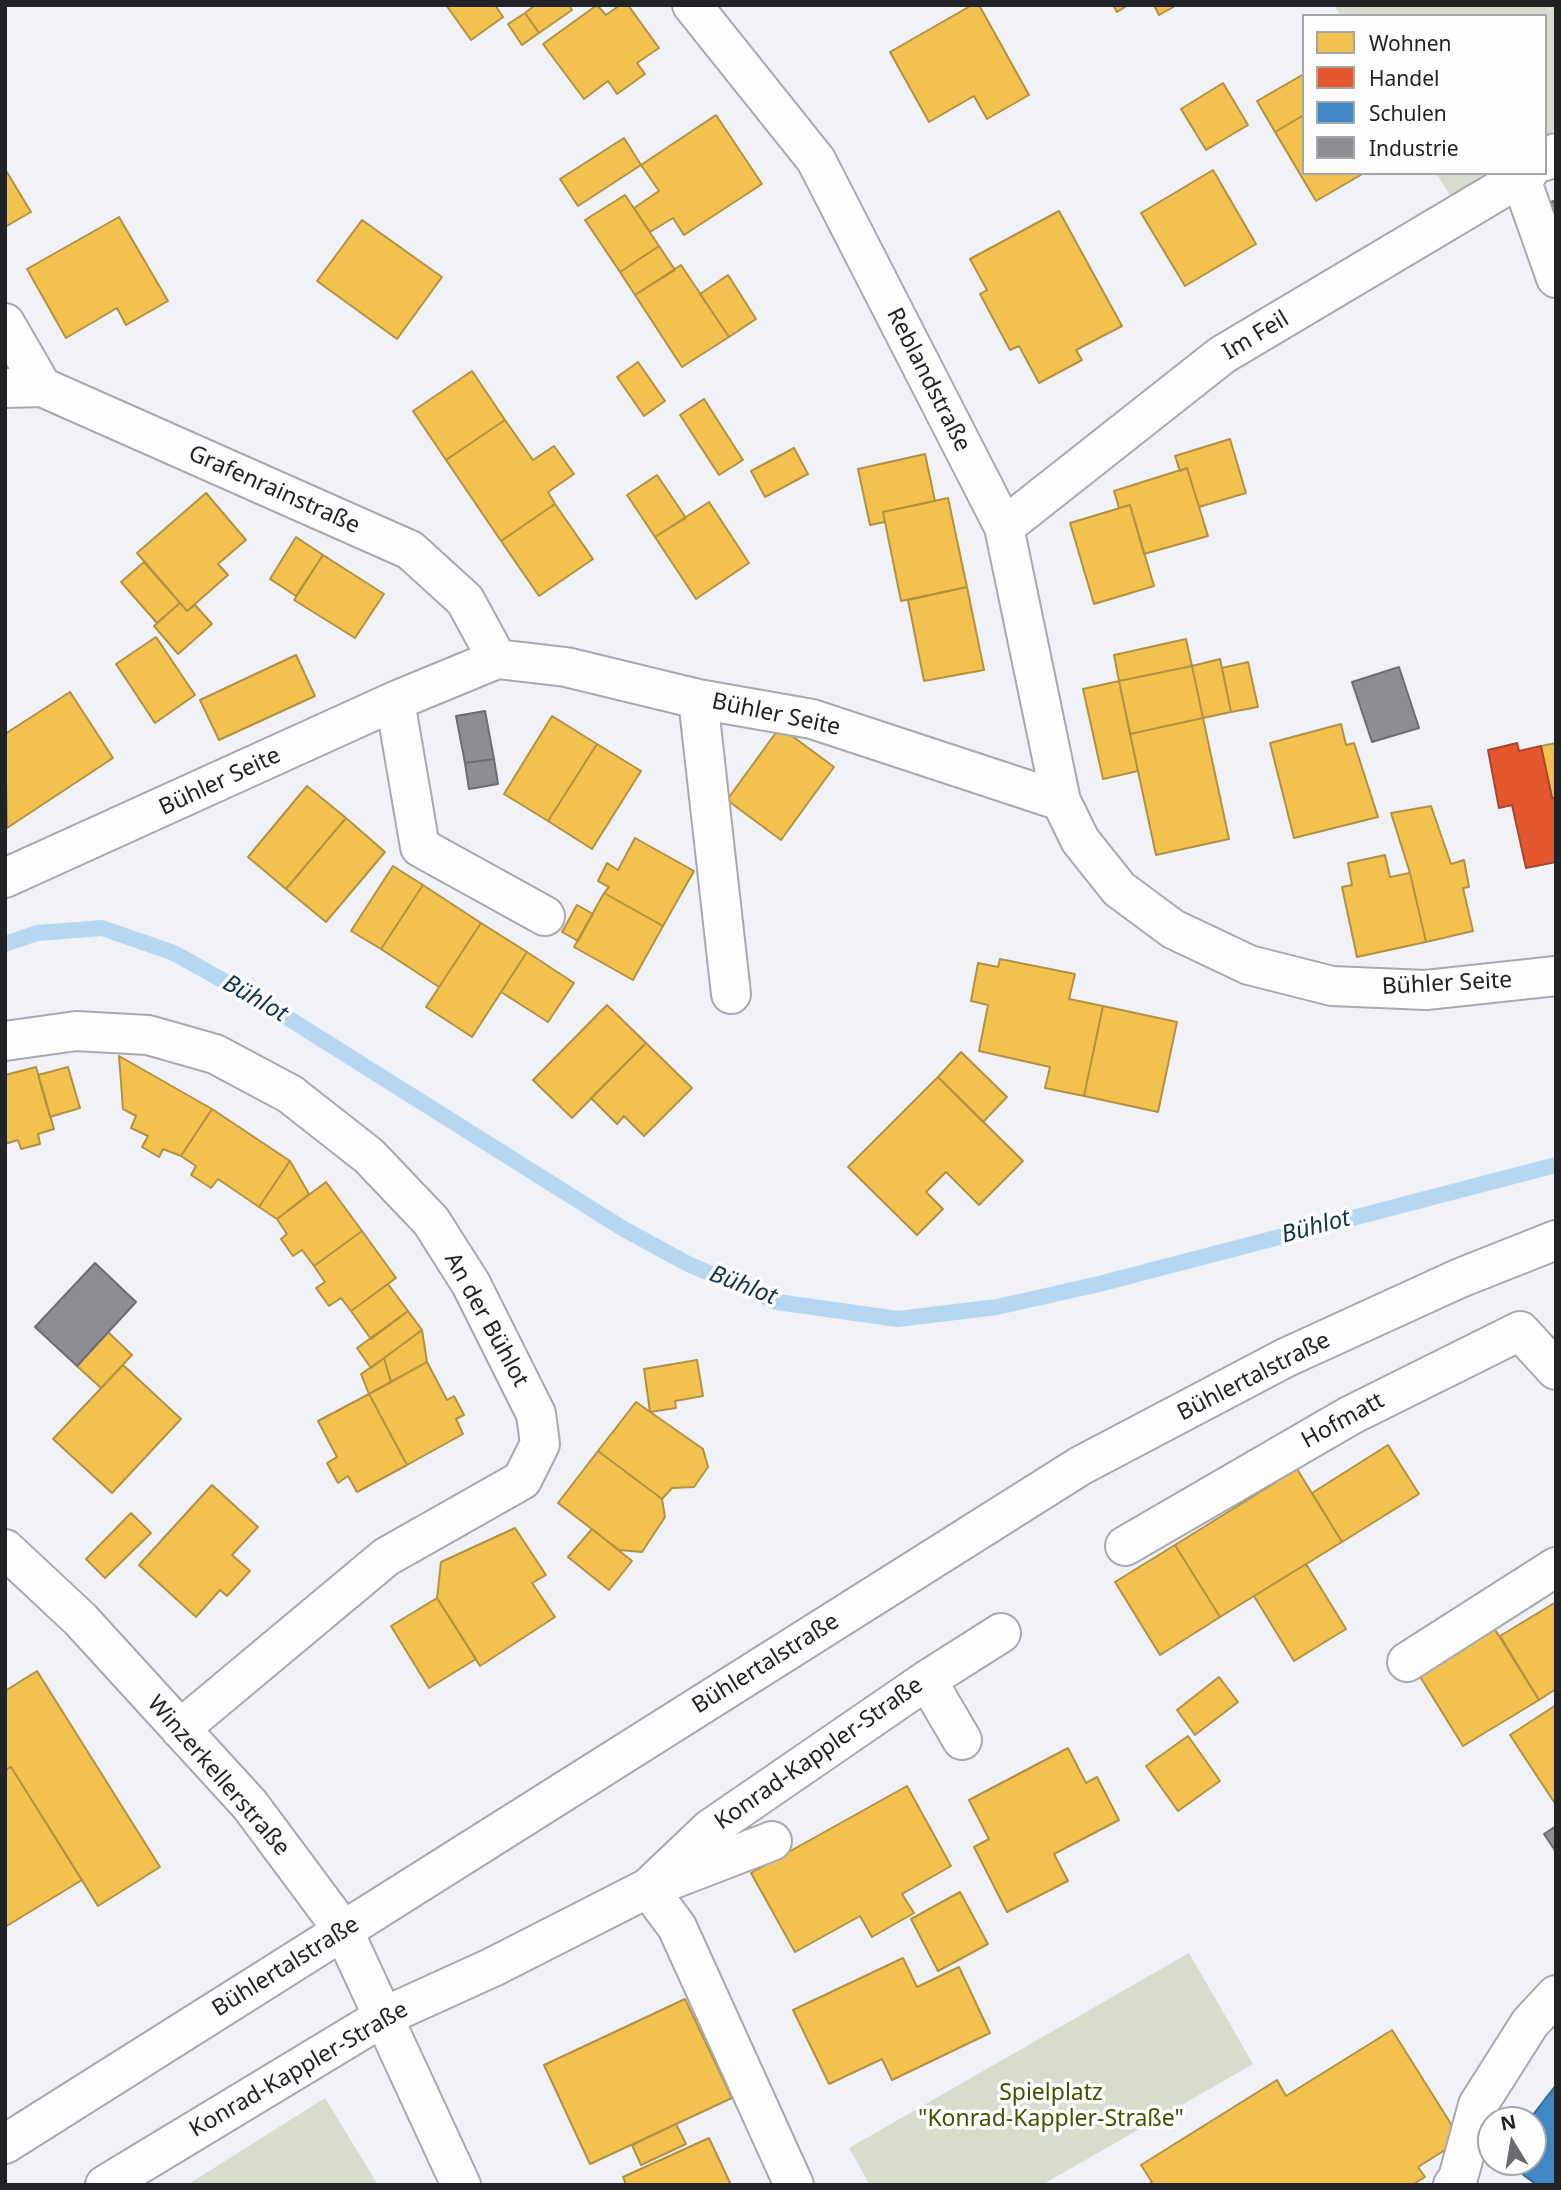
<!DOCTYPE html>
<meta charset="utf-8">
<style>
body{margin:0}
#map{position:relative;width:1561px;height:2190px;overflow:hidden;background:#f0f2f8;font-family:"Noto Sans",sans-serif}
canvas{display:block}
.frame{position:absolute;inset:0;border:7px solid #202226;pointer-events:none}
.legend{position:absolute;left:1302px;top:14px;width:245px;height:161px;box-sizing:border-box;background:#fefefe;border:2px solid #a5a6a8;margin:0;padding:9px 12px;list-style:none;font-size:21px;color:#202226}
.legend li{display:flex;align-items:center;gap:14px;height:35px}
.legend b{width:35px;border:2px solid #a5a6a8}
.north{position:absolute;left:1477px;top:2106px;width:70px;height:70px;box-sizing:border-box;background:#fefefe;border:2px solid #a5a6a8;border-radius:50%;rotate:349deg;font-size:19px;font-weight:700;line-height:28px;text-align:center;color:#202226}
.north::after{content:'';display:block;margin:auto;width:24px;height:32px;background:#696b70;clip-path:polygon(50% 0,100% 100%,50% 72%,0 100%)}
</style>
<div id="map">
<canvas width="1561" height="2190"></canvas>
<div class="frame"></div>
<ul class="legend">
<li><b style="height:19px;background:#f2c14e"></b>Wohnen</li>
<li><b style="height:19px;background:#e4572e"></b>Handel</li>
<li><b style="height:19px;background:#3f88c5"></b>Schulen</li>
<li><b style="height:19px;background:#8d8d92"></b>Industrie</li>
</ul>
<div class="north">N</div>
</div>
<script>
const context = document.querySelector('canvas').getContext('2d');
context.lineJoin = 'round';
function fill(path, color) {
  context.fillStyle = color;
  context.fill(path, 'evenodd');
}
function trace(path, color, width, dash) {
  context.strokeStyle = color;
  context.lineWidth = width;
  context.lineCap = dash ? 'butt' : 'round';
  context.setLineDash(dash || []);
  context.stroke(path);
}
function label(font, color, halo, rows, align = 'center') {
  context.font = font + ' "Noto Sans",sans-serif';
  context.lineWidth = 7;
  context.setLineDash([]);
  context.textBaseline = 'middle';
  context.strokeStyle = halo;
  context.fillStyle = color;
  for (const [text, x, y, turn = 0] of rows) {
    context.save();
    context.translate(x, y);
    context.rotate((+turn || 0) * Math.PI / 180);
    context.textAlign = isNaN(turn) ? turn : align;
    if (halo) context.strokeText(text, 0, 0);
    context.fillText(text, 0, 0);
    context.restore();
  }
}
fill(new Path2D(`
 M 1334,5 L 1556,5 L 1556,129 L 1545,137 L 1545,16 L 1341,16 Z
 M 1436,173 L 1492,173 L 1453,200 Z
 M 1189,1953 L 1253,2064 L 1042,2185 L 870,2185 L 849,2148 Z
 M 325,2098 L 378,2185 L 187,2185 Z`), '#d6ddcd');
const homes = new Path2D(`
 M 446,5 L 495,5 L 503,17 L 471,40 Z
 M 535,5 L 569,5 L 572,10 L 539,33 L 525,13 Z
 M 597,5 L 606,15 L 620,5 L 628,5 L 659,48 L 637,63 L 645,74 L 617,94 L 608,81 L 584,99 L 543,44 Z
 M 972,5 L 979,5 L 1029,95 L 987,119 L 974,96 L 929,122 L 890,52 Z
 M 1113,5 L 1128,5 L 1117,12 Z
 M 1154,5 L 1177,5 L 1159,15 Z
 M 525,13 L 539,33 L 522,45 L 508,24 Z
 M 1304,74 L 1304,115 L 1275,132 L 1257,101 Z
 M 1223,83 L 1248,125 L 1206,150 L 1181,109 Z
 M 716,115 L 762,184 L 684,235 L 673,218 L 650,232 L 634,208 L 659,191 L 641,165 Z
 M 1304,115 L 1304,173 L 1364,173 L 1316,201 L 1275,132 Z
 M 624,138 L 641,165 L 578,206 L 560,179 Z
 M 5,169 L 31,212 L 5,227 Z
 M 1213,170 L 1256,244 L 1185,286 L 1141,213 Z
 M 625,195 L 659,246 L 620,272 L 585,220 Z
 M 1059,211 L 1122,326 L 1076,350 L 1082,360 L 1039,383 L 1019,346 L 1010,350 L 980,294 L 987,290 L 970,259 Z
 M 119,217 L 168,301 L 126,325 L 117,308 L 66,338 L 27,269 Z
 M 362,220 L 442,277 L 397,339 L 317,281 Z
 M 659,246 L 675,270 L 635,295 L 620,272 Z
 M 681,265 L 729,337 L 682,367 L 635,295 Z
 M 728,275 L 756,319 L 729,337 L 700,294 Z
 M 638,362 L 665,401 L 644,416 L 617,377 Z
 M 472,371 L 505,420 L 446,460 L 413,411 Z
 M 704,399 L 743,460 L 719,475 L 680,415 Z
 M 505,420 L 533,460 L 554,446 L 574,474 L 548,492 L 555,504 L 501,541 L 446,460 Z
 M 1230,439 L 1246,493 L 1199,507 L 1187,468 L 1180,471 L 1175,456 Z
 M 794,448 L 808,474 L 765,497 L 751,471 Z
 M 925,454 L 935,501 L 883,512 L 885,522 L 870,525 L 858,469 Z
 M 1187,468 L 1208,536 L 1144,554 L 1130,505 L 1119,508 L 1114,491 Z
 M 657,475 L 686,518 L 655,537 L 627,495 Z
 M 206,493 L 246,540 L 218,564 L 228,575 L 187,611 L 137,553 Z
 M 948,498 L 967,587 L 901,601 L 883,512 Z
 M 709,502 L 749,563 L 696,599 L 655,537 Z
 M 555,504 L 593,559 L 539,596 L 501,541 Z
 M 1130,505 L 1154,586 L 1094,604 L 1070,523 Z
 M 296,537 L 323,555 L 296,596 L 270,579 Z
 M 323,555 L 384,594 L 355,638 L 294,600 Z
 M 144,562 L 180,603 L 157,623 L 121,582 Z
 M 967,587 L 984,670 L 924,681 L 908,600 Z
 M 180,603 L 187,611 L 195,605 L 212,624 L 178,654 L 154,626 Z
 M 156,637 L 195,695 L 155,723 L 116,664 Z
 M 1186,639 L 1192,666 L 1119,681 L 1114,655 Z
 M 296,655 L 315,696 L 219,740 L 200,700 Z
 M 1220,659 L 1231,712 L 1203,718 L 1192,666 Z
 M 1248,662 L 1258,707 L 1231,712 L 1222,668 Z
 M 1192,666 L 1203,718 L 1130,734 L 1119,681 Z
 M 1119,681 L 1138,771 L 1103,779 L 1083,689 Z
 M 70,692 L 113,758 L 7,828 L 5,734 Z
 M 552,716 L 597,744 L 548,821 L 504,794 Z
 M 1203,718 L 1229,839 L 1156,855 L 1130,734 Z
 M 1341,724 L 1346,745 L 1354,743 L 1378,817 L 1294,838 L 1270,743 Z
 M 780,727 L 834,767 L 781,840 L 727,800 Z
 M 1556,743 L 1556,798 L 1552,798 L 1541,746 Z
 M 597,744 L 641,771 L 592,849 L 548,821 Z
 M 307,786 L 346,818 L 286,889 L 248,857 Z
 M 1431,806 L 1451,864 L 1464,860 L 1469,887 L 1463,888 L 1473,931 L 1426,942 L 1410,873 L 1391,813 Z
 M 346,818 L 385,852 L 326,922 L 286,889 Z
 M 635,838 L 694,871 L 663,926 L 604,893 L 609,887 L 598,881 L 607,863 L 618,870 Z
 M 1385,855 L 1390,877 L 1410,873 L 1426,942 L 1357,957 L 1342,887 L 1352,885 L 1348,863 Z
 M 393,866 L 423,885 L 381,949 L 351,931 Z
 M 423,885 L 481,923 L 439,987 L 381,949 Z
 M 604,893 L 663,926 L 633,980 L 574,947 Z
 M 577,905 L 593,914 L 578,941 L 562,932 Z
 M 481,923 L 527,952 L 472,1037 L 426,1007 Z
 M 527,952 L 574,983 L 548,1022 L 501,992 Z
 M 1000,959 L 1075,974 L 1069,999 L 1103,1006 L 1084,1096 L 1045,1088 L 1050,1067 L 979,1051 L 988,1005 L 971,1001 L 978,963 L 998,967 Z
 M 607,1005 L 646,1043 L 572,1118 L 533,1080 Z
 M 1103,1006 L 1177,1022 L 1158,1112 L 1084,1096 Z
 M 646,1043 L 692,1088 L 644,1136 L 624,1116 L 617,1124 L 591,1098 Z
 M 961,1052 L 1007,1097 L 983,1122 L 938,1077 Z
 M 119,1056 L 212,1109 L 181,1156 L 163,1149 L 159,1157 L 142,1147 L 148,1136 L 131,1128 L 136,1116 L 123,1109 Z
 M 36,1067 L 54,1129 L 38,1134 L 40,1144 L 21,1149 L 18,1140 L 5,1144 L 5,1075 Z
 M 68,1067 L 80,1108 L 50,1117 L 38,1075 Z
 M 938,1077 L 1023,1161 L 979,1205 L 946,1172 L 926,1192 L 943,1209 L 917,1235 L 848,1167 Z
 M 212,1109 L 290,1161 L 259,1207 L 218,1179 L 211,1188 L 191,1175 L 196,1166 L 181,1156 Z
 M 290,1161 L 309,1194 L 277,1219 L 259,1207 Z
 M 326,1182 L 362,1231 L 314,1266 L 302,1250 L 293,1256 L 281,1239 L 287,1234 L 277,1219 Z
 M 362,1231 L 396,1278 L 351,1311 L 341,1298 L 329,1306 L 316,1288 L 325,1282 L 314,1266 Z
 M 388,1284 L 408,1311 L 371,1339 L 351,1311 Z
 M 408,1311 L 422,1330 L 371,1368 L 357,1348 Z
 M 422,1330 L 427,1362 L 391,1382 L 384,1358 Z
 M 108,1332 L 132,1355 L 101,1388 L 77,1366 Z
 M 384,1358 L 391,1382 L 369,1394 L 361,1374 Z
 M 697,1360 L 703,1396 L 675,1401 L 676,1408 L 650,1412 L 644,1369 Z
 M 427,1362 L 447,1400 L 454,1396 L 464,1415 L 456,1419 L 463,1434 L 407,1465 L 369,1394 Z
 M 123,1365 L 181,1419 L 112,1493 L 53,1439 Z
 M 369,1394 L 407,1465 L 357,1492 L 348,1476 L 338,1483 L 327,1463 L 337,1457 L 318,1421 Z
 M 636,1402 L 703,1449 L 708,1467 L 694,1487 L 672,1488 L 662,1499 L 598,1451 Z
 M 1388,1445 L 1419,1494 L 1342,1542 L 1312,1493 Z
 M 598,1451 L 662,1499 L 665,1517 L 642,1552 L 619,1550 L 558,1503 Z
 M 1297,1469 L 1342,1542 L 1220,1617 L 1175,1545 Z
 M 212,1485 L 258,1527 L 232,1555 L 250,1571 L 227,1596 L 220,1590 L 196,1617 L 139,1565 Z
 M 131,1513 L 151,1533 L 105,1578 L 86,1559 Z
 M 515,1528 L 546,1575 L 532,1583 L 555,1617 L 480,1666 L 437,1598 L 441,1562 Z
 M 592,1529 L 632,1561 L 609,1590 L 568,1557 Z
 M 1175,1545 L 1220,1617 L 1160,1655 L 1115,1582 Z
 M 1306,1564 L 1346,1629 L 1294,1661 L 1254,1596 Z
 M 437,1598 L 476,1659 L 429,1688 L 391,1626 Z
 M 1556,1602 L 1556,1689 L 1539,1700 L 1500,1636 Z
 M 1494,1628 L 1539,1700 L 1463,1746 L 1419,1675 Z
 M 37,1671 L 160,1867 L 98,1906 L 11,1767 L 5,1770 L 5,1691 Z
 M 1219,1677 L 1238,1702 L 1195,1735 L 1177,1710 Z
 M 1556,1705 L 1556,1805 L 1510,1735 Z
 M 1188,1736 L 1220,1781 L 1178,1811 L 1146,1766 Z
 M 1068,1748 L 1086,1783 L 1097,1777 L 1119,1820 L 1054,1854 L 1068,1881 L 1007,1912 L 974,1847 L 989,1839 L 969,1800 Z
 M 11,1767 L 82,1880 L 5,1927 L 5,1770 Z
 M 907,1786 L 951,1866 L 902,1894 L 914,1913 L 872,1937 L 860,1916 L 795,1952 L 751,1873 Z
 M 960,1892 L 988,1944 L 938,1971 L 911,1919 Z
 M 903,1958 L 917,1987 L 959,1967 L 990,2033 L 892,2080 L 882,2059 L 829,2084 L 793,2010 Z
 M 685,1999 L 732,2098 L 590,2164 L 544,2065 Z
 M 1392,2030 L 1461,2140 L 1418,2167 L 1425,2177 L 1412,2185 L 1148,2185 L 1152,2182 L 1141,2165 L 1277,2080 L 1286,2096 Z
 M 676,2124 L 686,2144 L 641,2165 L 632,2145 Z
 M 709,2138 L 731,2185 L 626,2185 L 623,2177 Z`);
fill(homes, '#f2c14e');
trace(homes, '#b39142', 2);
const shops = new Path2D(`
 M 1517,743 L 1519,751 L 1541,746 L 1552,798 L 1556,798 L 1556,862 L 1526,868 L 1512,805 L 1499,808 L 1488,750 Z`);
fill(shops, '#e4572e');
trace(shops, '#a9472c', 2);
const schools = new Path2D(`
 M 1556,2085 L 1556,2185 L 1537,2185 L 1506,2162 L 1533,2162 L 1533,2120 L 1529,2120 Z`);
fill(schools, '#3f88c5');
trace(schools, '#366995', 2);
const industry = new Path2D(`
 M 1556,200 L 1556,223 L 1549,203 Z
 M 1399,667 L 1419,728 L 1372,742 L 1352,682 Z
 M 485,711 L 494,759 L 465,763 L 456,716 Z
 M 494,759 L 498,784 L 469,789 L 465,763 Z
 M 95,1263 L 136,1302 L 77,1366 L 35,1327 Z
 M 1556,1826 L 1556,1852 L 1544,1834 Z`);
fill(industry, '#8d8d92');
trace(industry, '#6c6d72', 2);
trace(new Path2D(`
 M 5,944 L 37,933 L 102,928 L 174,953 L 272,1008 L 622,1228 L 688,1264 L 777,1302 L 898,1319 L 997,1307 L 1099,1284 L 1556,1165`), '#b6d7f1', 16);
const minor = new Path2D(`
 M 692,5 L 816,160 L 1004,527 L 1061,801 L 1080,840 L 1119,889 L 1173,929 L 1249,965 L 1332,986 L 1426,990 L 1556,976
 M 1545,161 L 1556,153
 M 1521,179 L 1556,278
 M 5,323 L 42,387
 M 5,388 L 42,387 L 410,550 L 465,600 L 497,659
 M 1004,527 L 1222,355 L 1528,173
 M 698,699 L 731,994
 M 395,701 L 420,847 L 545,916
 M 5,878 L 395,701 L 497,659 L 566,667 L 698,699 L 812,719 L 1061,801
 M 5,1041 L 76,1031 L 148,1035 L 215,1054 L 290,1094 L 369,1156 L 431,1221 L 471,1284 L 536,1414 L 540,1444 L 522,1480 L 386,1557 L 180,1729
 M 1125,1546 L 1351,1415 L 1520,1331 L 1556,1370
 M 5,1549 L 80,1619 L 250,1805 L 343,1930 L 461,2185
 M 1407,1662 L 1556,1567
 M 927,1680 L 962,1740
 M 663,1883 L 772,1841
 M 648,1888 L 710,1829 L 927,1680 L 1001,1633
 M 105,2185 L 383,2017 L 493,1967 L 648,1888 L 677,1927 L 794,2185
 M 1453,2185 L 1458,2178 L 1478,2105 L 1530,2023 L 1556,1995`);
const major = new Path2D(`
 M 5,2144 L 1080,1466 L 1285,1358 L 1460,1278 L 1556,1240`);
trace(minor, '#a8a9ae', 42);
trace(major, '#a8a9ae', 42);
trace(minor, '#fdfdfe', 38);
trace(major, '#fdfdfe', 38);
label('23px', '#202226', '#fefefe', [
 ["Im Feil",1256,336,-31],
 ["Reblandstraße",928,380,63],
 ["Grafenrainstraße",274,490,24],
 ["Bühler Seite",776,715,12],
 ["Bühler Seite",220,782,-25],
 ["Bühler Seite",1447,984,-3],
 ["An der Bühlot",486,1320,61],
 ["Bühlertalstraße",1254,1377,-27],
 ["Hofmatt",1343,1421,-29],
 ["Bühlertalstraße",766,1664,-32],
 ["Konrad-Kappler-Straße",819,1754,-35],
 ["Winzerkellerstraße",218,1776,49],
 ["Bühlertalstraße",286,1967,-32],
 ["Konrad-Kappler-Straße",299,2070,-30]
]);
label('23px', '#435200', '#fefefe', [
 ["Spielplatz",1051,2093],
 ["\"Konrad-Kappler-Straße\"",1051,2119]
]);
label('italic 24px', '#0f354d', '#fefefe', [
 ["Bühlot",255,999,30],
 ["Bühlot",1316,1227,-15],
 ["Bühlot",743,1286,21]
]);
</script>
